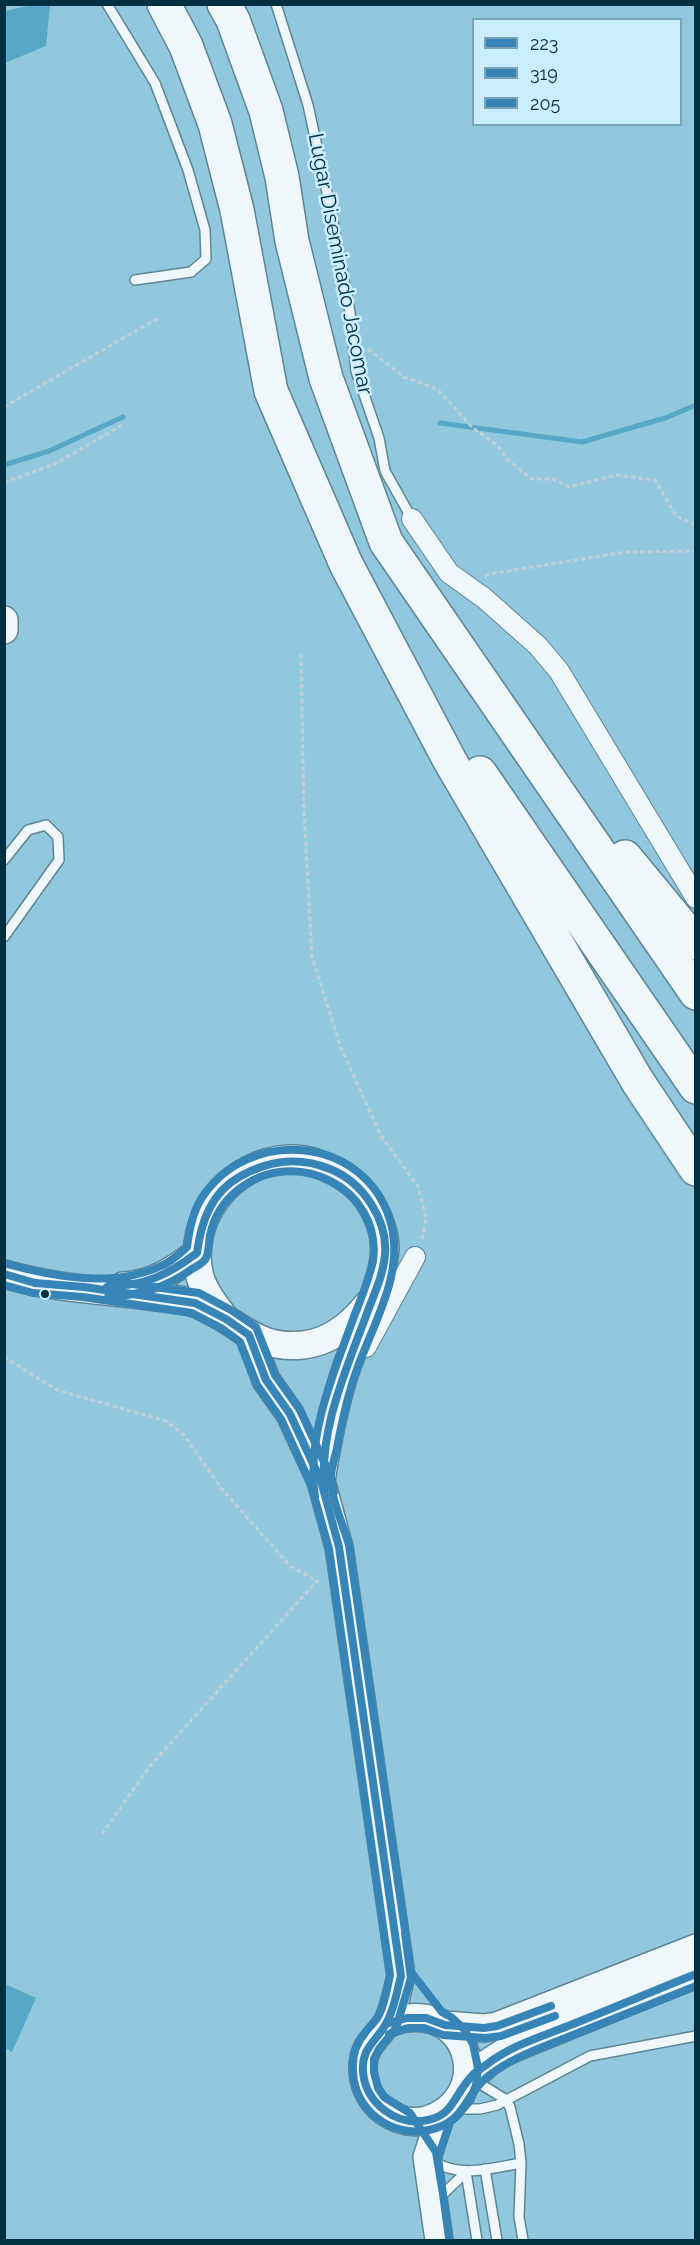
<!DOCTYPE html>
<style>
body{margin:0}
#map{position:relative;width:700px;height:2245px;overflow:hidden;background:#92c8de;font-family:Raleway,sans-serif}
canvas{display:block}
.frame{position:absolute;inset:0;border:6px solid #023040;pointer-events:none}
.legend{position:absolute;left:472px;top:18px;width:210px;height:108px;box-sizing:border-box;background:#caeefe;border:2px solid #7aa2b2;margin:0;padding:8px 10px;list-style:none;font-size:18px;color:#023040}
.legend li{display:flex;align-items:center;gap:12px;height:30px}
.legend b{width:30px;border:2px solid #7aa2b2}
</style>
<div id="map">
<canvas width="700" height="2245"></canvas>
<div class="frame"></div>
<ul class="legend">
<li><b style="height:8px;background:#3785b7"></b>223</li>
<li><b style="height:8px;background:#3785b7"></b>319</li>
<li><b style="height:8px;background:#3785b7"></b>205</li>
</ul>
</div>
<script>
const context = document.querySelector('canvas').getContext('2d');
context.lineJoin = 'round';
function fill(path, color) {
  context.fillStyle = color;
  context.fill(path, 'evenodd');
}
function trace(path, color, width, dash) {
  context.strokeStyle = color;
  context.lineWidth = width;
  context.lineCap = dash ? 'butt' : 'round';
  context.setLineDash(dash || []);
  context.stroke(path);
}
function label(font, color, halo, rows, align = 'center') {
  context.font = font + ' Raleway,sans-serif';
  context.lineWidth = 5;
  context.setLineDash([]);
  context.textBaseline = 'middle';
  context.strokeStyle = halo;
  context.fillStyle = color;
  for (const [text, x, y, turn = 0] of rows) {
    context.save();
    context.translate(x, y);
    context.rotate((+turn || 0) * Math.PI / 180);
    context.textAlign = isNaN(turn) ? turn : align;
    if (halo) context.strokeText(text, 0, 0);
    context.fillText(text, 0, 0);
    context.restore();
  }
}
fill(new Path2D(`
 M 32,5 L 50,5 L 46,46 L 5,63 L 5,11 Z
 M 5,1984 L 36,1998 L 12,2052 L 5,2048 Z`), '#56a8c6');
trace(new Path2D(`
 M 440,423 L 582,442 L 665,418 L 696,405
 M 4,465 L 49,451 L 123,417`), '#56a8c6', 5);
const service = new Path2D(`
 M 107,4 L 155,83 L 188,170 L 205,230 L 206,259 L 191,272 L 135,280
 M 276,4 L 308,105 L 331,211 L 350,312 L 356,371 L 379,438 L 385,471 L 412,519
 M 4,860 L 28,830 L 46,825 L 58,837 L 59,860 L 4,937
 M 475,2078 L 482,2085 L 505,2099 L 510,2107 L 519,2144 L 521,2163 L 519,2217 L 523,2240
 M 455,2109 L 480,2109 L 497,2105 L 590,2056 L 696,2036
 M 432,2160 C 458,2179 492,2168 521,2163
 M 485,2169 L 497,2240
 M 466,2172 L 477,2240
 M 438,2199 L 466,2172`);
const minor = new Path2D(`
 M 412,519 L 449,573 L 484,598 L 538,646 L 559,671 L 696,898
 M 366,1347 L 415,1257`);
const secondary = new Path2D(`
 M 4,620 L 4,630
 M 4,1274 C 51,1288 101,1290 149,1296 C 164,1298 180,1299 194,1303 C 201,1305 208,1310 215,1313 C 247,1331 263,1349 303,1345 C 330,1342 351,1325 367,1305
 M 123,1286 C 153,1285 174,1270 197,1253
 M 226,1319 C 215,1306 205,1293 200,1277 C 185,1220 231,1161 289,1159 C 305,1158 322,1164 336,1172 C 348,1178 359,1187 367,1198 C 377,1212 385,1232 385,1249 C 383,1286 360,1331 347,1366 C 334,1404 327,1442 321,1481
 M 249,1335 L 266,1380 L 290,1414 L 321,1481 L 339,1547 L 401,1976 C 397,1991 394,2011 386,2024 C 379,2036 367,2043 364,2058 C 360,2078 368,2099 384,2111 C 397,2120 412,2124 427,2120 C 491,2100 475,2011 408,2018 C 401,2018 393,2022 386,2024
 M 445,2025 L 484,2028 L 497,2026 L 696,1948
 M 466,2083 L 489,2062 L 506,2051 L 696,1974
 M 439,2240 L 427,2157 L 441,2115`);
const motorway = new Path2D(`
 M 164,4 L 186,46 L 215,124 L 237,210 L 271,391 L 346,564 L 450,761 L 638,1082 L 696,1169
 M 224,4 L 233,20 L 266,111 L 282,177 L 292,241 L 326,378 L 386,542 L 696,993
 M 480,773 L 696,1087
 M 625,857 L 696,943`);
trace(service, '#5d8695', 12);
trace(minor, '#5d8695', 22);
trace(secondary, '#5d8695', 30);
trace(motorway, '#5d8695', 36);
trace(new Path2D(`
 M 368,349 L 404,377 L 437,389 L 473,428 L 497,445 L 508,460 L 532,479 L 553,479 L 569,487 L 617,475 L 655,480 L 676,516 L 696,525
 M 4,407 L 158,318
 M 4,483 L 57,463 L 122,425
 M 485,576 L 489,574 L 626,552 L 696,551
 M 301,654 L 304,811 L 312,957 L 341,1048 L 381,1136 L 418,1186 L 426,1218 L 422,1241
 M 4,1357 L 57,1390 L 166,1421 L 184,1435 L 222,1489 L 290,1566 L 317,1581
 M 102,1834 L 150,1766 L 317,1581 L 319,1581`), '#bdcfd6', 3, [4.5, 3]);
trace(service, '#eff7fa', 9);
trace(minor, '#eff7fa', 20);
trace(secondary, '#eff7fa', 27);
trace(motorway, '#eff7fa', 33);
trace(new Path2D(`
 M 4,1274 L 35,1283 L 84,1287 L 195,1303 L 226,1319 L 249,1335 L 266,1380 L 290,1414 L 321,1481 L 339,1547 L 401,1976 C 397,1991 395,2006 388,2020 C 379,2040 361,2046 363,2072 C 366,2104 397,2127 428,2120 C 451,2115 453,2100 466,2083 C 471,2076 478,2070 486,2065 C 510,2046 540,2037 568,2026 C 611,2009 653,1991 696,1974
 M 107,1287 C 146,1285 166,1276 197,1253 C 201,1222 211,1193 239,1177 C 269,1160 298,1156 330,1169 C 363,1182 388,1220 385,1255 C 383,1277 373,1296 366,1316 C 345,1372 317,1435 325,1496
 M 386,2024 L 407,2018 L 426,2018 L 445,2025 L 484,2028 L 497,2026 L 551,2006`), '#3785b7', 8);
trace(new Path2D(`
 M 4,1285 L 33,1293 L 83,1297 L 192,1313 L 221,1328 L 240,1342 L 257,1385 L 281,1419 L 311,1485 L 329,1549 L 390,1975 C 387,1989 385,2003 379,2015 C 376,2022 369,2026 365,2033 C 356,2043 352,2057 353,2071 C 354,2110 391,2138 429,2130 C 465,2123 463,2097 487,2077 C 512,2057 543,2047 573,2035 C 614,2019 655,2002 696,1986
 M 108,1297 C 140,1295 166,1288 192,1269 C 197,1266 204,1263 206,1258 C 209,1252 209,1242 210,1235 C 214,1217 224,1201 238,1190 C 294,1144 383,1188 373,1261 C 369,1279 362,1296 355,1314 C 334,1372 306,1435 315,1497
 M 389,2034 L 408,2028 L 424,2028 L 443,2035 L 486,2038 L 501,2036 L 555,2016`), '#3785b7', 8);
trace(new Path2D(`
 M 7,1264 C 54,1277 114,1288 161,1266 C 171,1262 179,1254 187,1247 C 189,1231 192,1214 201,1199 C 247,1126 364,1135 390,1220 C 406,1271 374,1322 357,1369 C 348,1394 342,1421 337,1448 C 335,1457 332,1466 331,1475 C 330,1499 343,1523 349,1545 L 411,1972 L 442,2012 L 451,2017 L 464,2029 L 473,2044 L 478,2068 L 476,2085 L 470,2101 L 457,2116 L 450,2122 L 438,2158 L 449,2238
 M 110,1281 L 199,1293 L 231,1310 L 256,1327 L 275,1375 L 300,1410 L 331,1477 L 334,1492
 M 405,1933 L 411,1978 L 396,2028 L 379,2049 L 374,2059 L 374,2072 L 378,2088 L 384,2097 L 410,2113 L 436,2152 L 443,2194`), '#3785b7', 8);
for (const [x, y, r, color] of [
 [45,1294,5,"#023040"]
]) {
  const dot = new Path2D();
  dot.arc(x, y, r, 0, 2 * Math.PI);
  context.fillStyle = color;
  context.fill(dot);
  trace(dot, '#caeefe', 2);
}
label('21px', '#023040', '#caeefe', [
 ["Lugar Diseminado Jacomar",340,264,79]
]);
</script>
